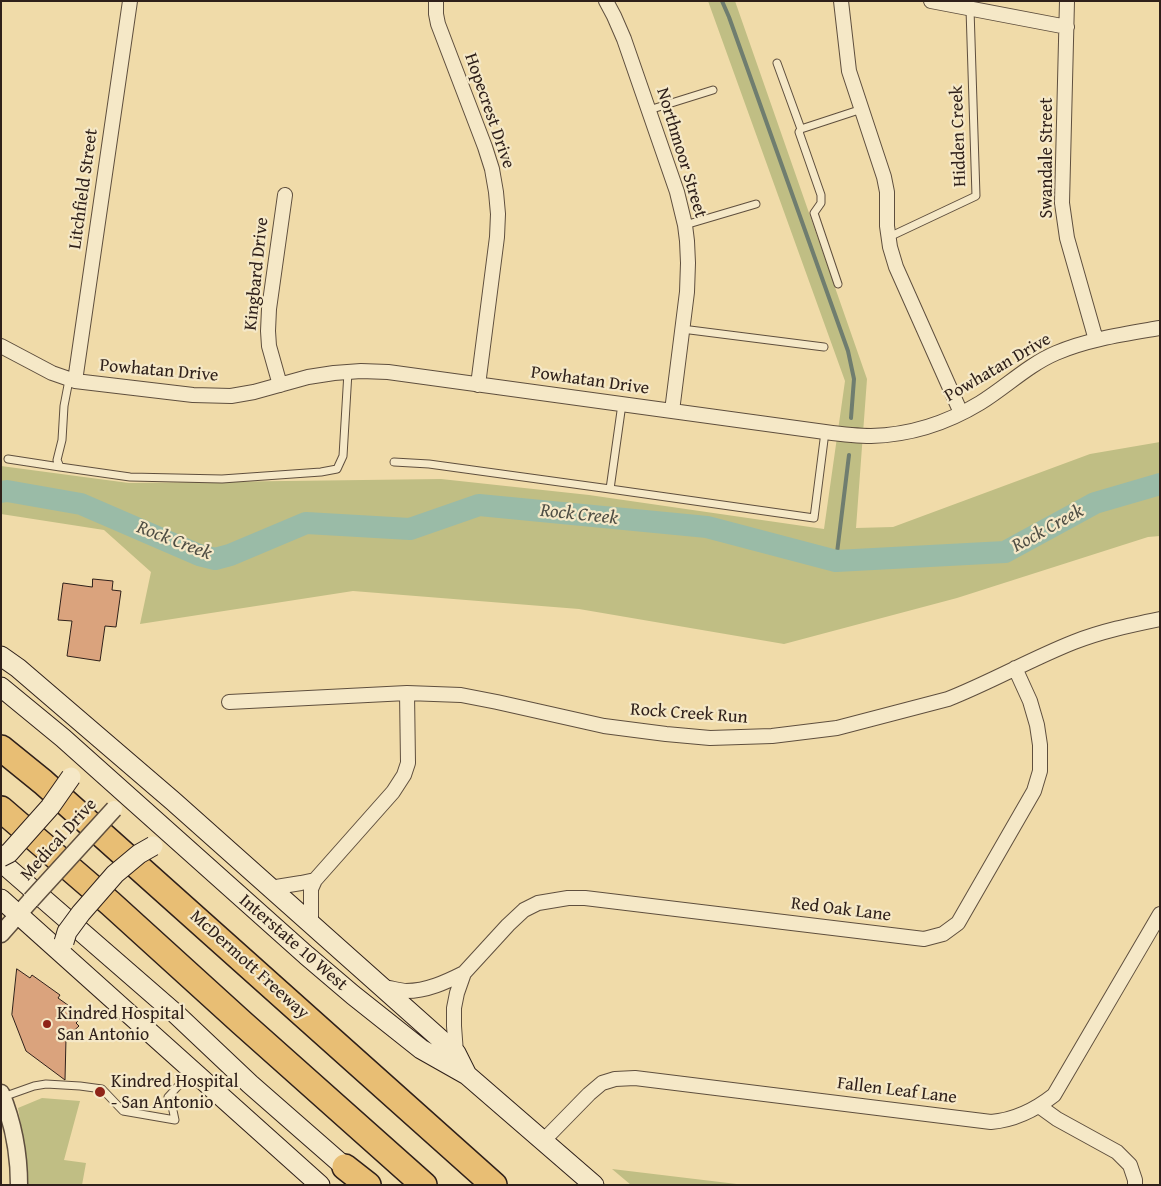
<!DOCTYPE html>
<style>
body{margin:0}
#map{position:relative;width:1161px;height:1186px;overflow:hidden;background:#f0dba9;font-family:"Gentium Book Plus",serif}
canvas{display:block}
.frame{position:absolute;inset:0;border:2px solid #2f201a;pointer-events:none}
</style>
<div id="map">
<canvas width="1161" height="1186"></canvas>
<div class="frame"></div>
</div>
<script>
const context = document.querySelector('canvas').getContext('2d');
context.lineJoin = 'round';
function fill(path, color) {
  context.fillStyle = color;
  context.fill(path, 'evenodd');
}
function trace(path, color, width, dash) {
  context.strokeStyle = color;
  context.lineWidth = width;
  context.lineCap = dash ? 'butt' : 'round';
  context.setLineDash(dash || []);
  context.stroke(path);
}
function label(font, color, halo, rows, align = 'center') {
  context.font = font + ' "Gentium Book Plus",serif';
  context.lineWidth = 4.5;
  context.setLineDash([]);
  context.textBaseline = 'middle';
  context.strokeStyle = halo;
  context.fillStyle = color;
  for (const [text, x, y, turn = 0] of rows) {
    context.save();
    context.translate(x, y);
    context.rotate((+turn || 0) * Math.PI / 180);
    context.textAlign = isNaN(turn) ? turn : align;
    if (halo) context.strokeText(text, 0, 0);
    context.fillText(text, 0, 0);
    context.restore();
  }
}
fill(new Path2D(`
 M 708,1 L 735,1 L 867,379 L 856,528 L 893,527 L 1090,454 L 1160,442 L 1160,536 L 1148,537 L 957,598 L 784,644 L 579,609 L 353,591 L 140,624 L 151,572 L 104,530 L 1,514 L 1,466 L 129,483 L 441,479 L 589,495 L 824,529 L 845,381 Z
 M 42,1098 L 80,1101 L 64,1160 L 86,1163 L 82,1185 L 28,1185 L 26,1154 L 18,1108 Z
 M 612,1169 L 745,1185 L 631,1185 Z`), '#c0be84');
trace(new Path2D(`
 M 722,1 L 729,17 L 848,351 L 854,379 L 851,418
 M 836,561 L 849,455`), '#6f7d6f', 4);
trace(new Path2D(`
 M 1,492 L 7,491 L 81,504 L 199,555 L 215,559 L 230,555 L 306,523 L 410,529 L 479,505 L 707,527 L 836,561 L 1005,552 L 1095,503 L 1160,484`), '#9abba7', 22);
const building = new Path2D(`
 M 93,579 L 113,581 L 112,590 L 121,591 L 116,627 L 105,626 L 100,661 L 67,656 L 72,621 L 58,620 L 63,583 L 92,587 Z
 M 17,969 L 30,978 L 32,975 L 60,995 L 58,998 L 72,1008 L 81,1018 L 76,1023 L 79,1026 L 66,1038 L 65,1080 L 26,1051 L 12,1015 Z`);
fill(building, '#daa37d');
trace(building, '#2f201a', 1);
const service = new Path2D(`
 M 777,63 L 801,129
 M 649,110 L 713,90
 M 685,225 L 756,204
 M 889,237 L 976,196 L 970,9
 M 838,284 L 814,213 L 821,203 L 821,195 L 799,132 L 801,129 L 862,109
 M 682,329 L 824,347
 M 69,380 L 64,406 L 62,440 L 57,460 L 60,467 L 130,477 L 222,479 L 321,472 L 337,469 L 343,456 L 348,372
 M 8,459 L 60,467
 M 394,462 L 429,464 L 610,489 L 814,518 L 825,432
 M 610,489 L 622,404
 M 3,1097 L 34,1086 L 46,1084 L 80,1086 L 102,1089 L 123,1111 L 175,1120 L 172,1106 L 168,1097 L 192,1071`);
const minor = new Path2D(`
 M 436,1 L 436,14 L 438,24 L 485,147 L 492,169 L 496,192 L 498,214 L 497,237 L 478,385
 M 606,1 L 614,16 L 624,39 L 677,192 L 685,225 L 687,241 L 688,263 L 687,292 L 672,411
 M 841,1 L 849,71 L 884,177 L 887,192 L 887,226 L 890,247 L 896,267 L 961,413
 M 931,1 L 1067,27
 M 1067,1 L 1062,203 L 1067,238 L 1096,340
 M 1,346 L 52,373 L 75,381 L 193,395 L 231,396 L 254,392 L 308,377 L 334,373 L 361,371 L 388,372 L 825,432 C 840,434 856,436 871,436 C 909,435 947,423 980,403 C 1006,387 1028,365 1056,353 C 1089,339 1125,334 1160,328
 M 75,381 L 130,1
 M 280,385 L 269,346 L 268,331 L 269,309 L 285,195
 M 229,702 L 407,693 L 461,695 L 497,702 L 604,726 L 666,734 L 710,738 L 772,736 L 837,728 L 948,699 C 991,682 1031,659 1074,642 C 1102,631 1131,625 1160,619
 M 315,880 L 393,792 L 404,775 L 408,763 L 407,693
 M 270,888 L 301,883 L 315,880 L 311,889 L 311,925
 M 382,987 C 390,988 398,990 406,991 C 427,991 446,982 464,973
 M 456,1053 L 454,1026 L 454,1008 L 457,993 L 464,973 L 508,925 L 524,910 L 538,903 L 568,898 L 585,898 L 924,939 L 943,934 L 958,923 L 1034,791 L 1040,771 L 1040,745 L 1037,725 L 1030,701 L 1015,668
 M 1039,1106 L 1057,1119 L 1117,1152 L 1130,1165 L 1135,1180 L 1135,1185
 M 544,1140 L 589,1094 L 602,1083 L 615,1079 L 635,1078 L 991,1122 C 1015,1120 1035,1110 1054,1095 L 1160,914`);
const tertiary = new Path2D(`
 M 1,934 L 31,900
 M 1,1093 C 13,1122 19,1153 19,1185`);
const secondary = new Path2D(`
 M 1,656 L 18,668 L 173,801 L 456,1053 L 467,1075
 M 1,687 L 63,738 L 306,955 L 353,995 L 421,1049 L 467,1075 L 594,1185
 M 1,862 L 177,1015 L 250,1084 L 354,1175
 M 1,899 L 320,1185`);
const motorway = new Path2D(`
 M 1,748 L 43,782 L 494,1185
 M 1,809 L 110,903 L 241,1022 L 424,1185
 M 345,1167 L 368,1185`);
trace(service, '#5f4f3e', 9);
trace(minor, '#5f4f3e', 16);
trace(tertiary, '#5f4f3e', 19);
trace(secondary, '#2f201a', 21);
trace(motorway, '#2f201a', 28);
trace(service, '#f5e8c7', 7);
trace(minor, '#f5e8c7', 14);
trace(tertiary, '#f5e8c7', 16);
trace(secondary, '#f5e8c7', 19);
trace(motorway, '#e8be74', 25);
const tertiaryBridge = new Path2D(`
 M 31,900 L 114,809`);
const secondaryBridge = new Path2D(`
 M 1,857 L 9,853 L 50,807 L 71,777
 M 64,942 L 67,932 L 81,913 L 115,874 L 139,854 L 153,846`);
trace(tertiaryBridge, '#5f4f3e', 19, []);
trace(secondaryBridge, '#2f201a', 21, []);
trace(tertiaryBridge, '#f5e8c7', 16);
trace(secondaryBridge, '#f5e8c7', 19);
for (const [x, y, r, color] of [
 [47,1024,5,"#8f2418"],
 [100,1092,6,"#8f2418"]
]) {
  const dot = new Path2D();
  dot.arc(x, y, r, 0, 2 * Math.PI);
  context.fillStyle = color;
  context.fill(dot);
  trace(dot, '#f5e8c7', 2);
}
label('18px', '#2f201a', '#f5e8c7', [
 ["Hopecrest Drive",489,111,71],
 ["Hidden Creek",959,136,-92],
 ["Northmoor Street",681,153,73],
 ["Swandale Street",1047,158,-90],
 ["Litchfield Street",84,189,-82],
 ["Kingbard Drive",257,274,-84],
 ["Powhatan Drive",998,368,-30],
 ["Powhatan Drive",159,371,5],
 ["Powhatan Drive",590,381,8],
 ["Rock Creek Run",689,714,4],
 ["Medical Drive",59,840,-48],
 ["Red Oak Lane",841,910,7],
 ["Interstate 10 West",293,943,41],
 ["McDermott Freeway",249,965,42],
 ["Fallen Leaf Lane",897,1091,7]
]);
label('18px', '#2f201a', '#f5e8c7', [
 ["Kindred Hospital",57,1014],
 ["San Antonio",57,1035],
 ["Kindred Hospital",111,1082],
 ["- San Antonio",111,1103]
], 'left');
label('italic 19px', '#4f4e44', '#f5e8c7', [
 ["Rock Creek",579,515,6],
 ["Rock Creek",1048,529,-29],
 ["Rock Creek",174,541,21]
]);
</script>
